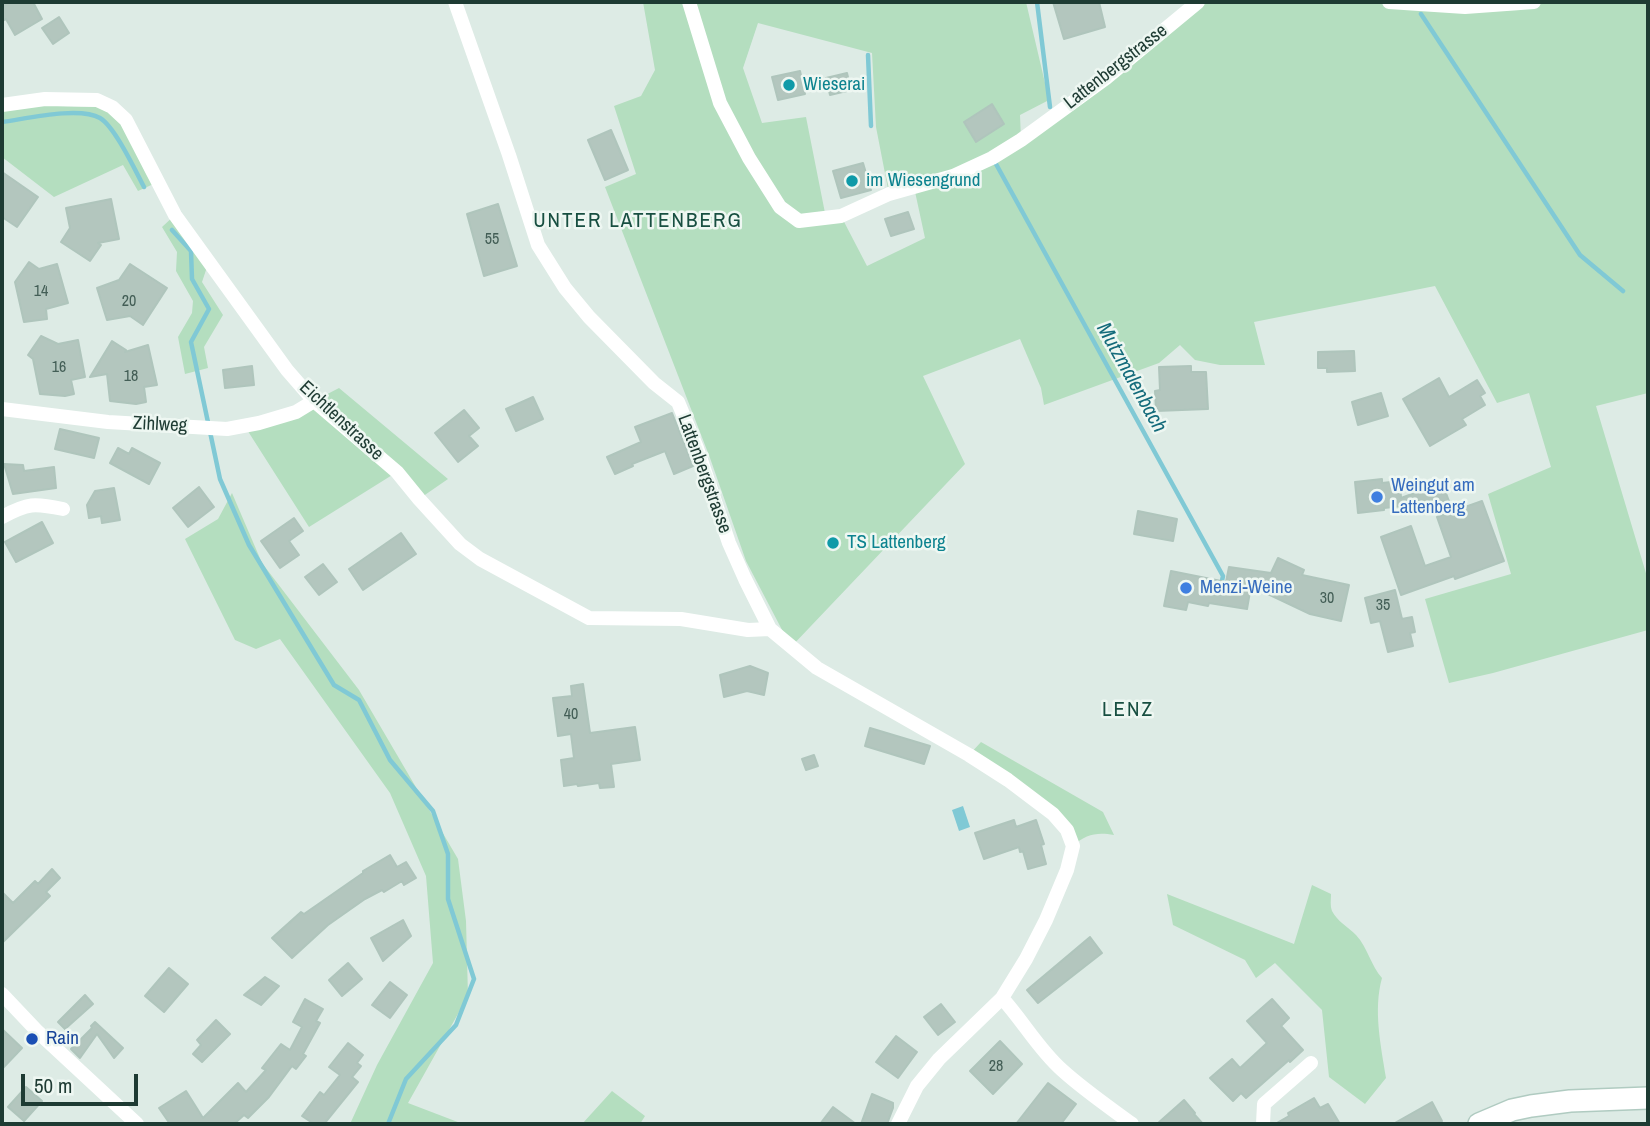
<!DOCTYPE html>
<style>
body{margin:0}
#map{position:relative;width:1650px;height:1126px;overflow:hidden;background:#ddebe5;font-family:"Archivo Narrow",sans-serif}
canvas{display:block}
.frame{position:absolute;inset:0;border:4px solid #1e3b33;pointer-events:none}
.scale{position:absolute;left:21px;top:1074px;width:117px;height:32px;box-sizing:border-box;border:4px solid #1e3b33;border-top:0;padding-left:9px;font-size:21px;line-height:24px;white-space:nowrap;color:#1e3b33;-webkit-text-stroke:5px #eef7f2;paint-order:stroke}
</style>
<div id="map">
<canvas width="1650" height="1126"></canvas>
<div class="frame"></div>
<div class="scale">50 m</div>
</div>
<script>
const context = document.querySelector('canvas').getContext('2d');
context.lineJoin = 'round';
function fill(path, color) {
  context.fillStyle = color;
  context.fill(path, 'evenodd');
}
function trace(path, color, width, dash) {
  context.strokeStyle = color;
  context.lineWidth = width;
  context.lineCap = dash ? 'butt' : 'round';
  context.setLineDash(dash || []);
  context.stroke(path);
}
function label(font, color, halo, rows, align = 'center') {
  context.font = font + ' "Archivo Narrow",sans-serif';
  context.lineWidth = 5;
  context.setLineDash([]);
  context.textBaseline = 'middle';
  context.strokeStyle = halo;
  context.fillStyle = color;
  for (const [text, x, y, turn = 0] of rows) {
    context.save();
    context.translate(x, y);
    context.rotate((+turn || 0) * Math.PI / 180);
    context.textAlign = isNaN(turn) ? turn : align;
    if (halo) context.strokeText(text, 0, 0);
    context.fillText(text, 0, 0);
    context.restore();
  }
}
fill(new Path2D(`
 M 643,2 L 1026,2 L 1049,100 L 1020,115 L 1021,139 L 1198,2 L 1648,2 L 1648,393 L 1596,406 L 1648,580 L 1648,630 L 1493,673 L 1449,683 L 1425,599 L 1511,574 L 1488,494 L 1551,467 L 1529,393 L 1497,403 L 1435,286 L 1254,322 L 1265,365 L 1220,365 L 1195,360 L 1180,345 L 1159,363 L 1044,405 L 1041,388 L 1020,339 L 923,376 L 965,464 L 791,647 L 746,561 L 710,458 L 605,187 L 636,174 L 614,106 L 641,96 L 655,70 ZM 758,23 L 872,53 L 876,127 L 889,194 L 914,187 L 925,238 L 867,266 L 841,216 L 826,218 L 806,117 L 762,123 L 743,68 Z
 M 2,105 L 112,107 L 158,182 L 138,191 L 123,165 L 54,197 L 2,157 Z
 M 175,215 L 209,261 L 202,282 L 223,315 L 204,347 L 208,368 L 185,374 L 178,337 L 192,313 L 193,301 L 176,271 L 177,252 L 162,227 Z
 M 339,388 L 448,479 L 419,499 L 397,472 L 309,527 L 244,425 L 314,401 Z
 M 232,493 L 262,563 L 359,690 L 458,859 L 466,921 L 468,996 L 408,1103 L 463,1124 L 350,1124 L 377,1065 L 433,963 L 426,876 L 390,793 L 280,639 L 256,649 L 235,640 L 185,539 L 218,519 Z
 M 981,742 L 1103,812 L 1114,835 C 1097,832 1086,834 1073,846 L 1067,830 L 969,755 Z
 M 1312,885 L 1331,894 C 1331,900 1330,905 1332,911 C 1337,921 1348,927 1356,935 C 1368,948 1371,966 1382,978 C 1373,1010 1381,1046 1386,1078 L 1365,1104 L 1329,1077 L 1322,1010 L 1275,963 L 1256,978 L 1245,960 L 1173,925 L 1167,894 L 1294,944 Z
 M 612,1091 L 645,1116 L 640,1124 L 582,1124 Z`), '#b4debf');
fill(new Path2D(`
 M 963,806 L 970,827 L 959,831 L 952,810 Z`), '#80c9d5');
trace(new Path2D(`
 M 1037,2 L 1050,107
 M 1421,14 L 1580,255 L 1623,291
 M 868,55 L 871,126
 M 2,122 C 25,119 79,106 100,118 C 115,127 135,170 144,187
 M 996,164 L 1223,576 L 1221,585
 M 172,230 L 191,251 L 192,279 L 209,309 L 191,342 L 220,479 L 249,545 L 334,685 L 359,700 L 390,760 L 433,811 L 448,854 L 448,899 L 474,979 L 456,1025 L 406,1079 L 388,1124`), '#80c9d5', 4.5);
const building = new Path2D(`
 M 2,2 L 33,2 L 42,19 L 15,35 L 6,19 L 2,21 Z
 M 1053,2 L 1099,2 L 1105,27 L 1064,39 Z
 M 59,17 L 69,33 L 53,44 L 42,28 Z
 M 800,71 L 805,94 L 778,100 L 772,77 Z
 M 847,73 L 851,90 L 830,95 L 826,78 Z
 M 992,104 L 1004,124 L 976,142 L 964,122 Z
 M 611,130 L 628,170 L 605,180 L 588,140 Z
 M 863,163 L 871,190 L 841,198 L 833,171 Z
 M 2,172 L 38,197 L 17,227 L 2,217 Z
 M 111,199 L 119,239 L 98,243 L 101,245 L 90,261 L 61,242 L 70,228 L 66,208 Z
 M 498,204 L 517,266 L 484,276 L 467,214 Z
 M 908,212 L 914,229 L 891,236 L 885,219 Z
 M 29,262 L 39,269 L 57,264 L 68,303 L 46,309 L 47,319 L 24,322 L 15,282 Z
 M 130,264 L 167,288 L 143,325 L 130,316 L 107,320 L 97,288 L 119,280 Z
 M 41,336 L 58,344 L 78,340 L 85,377 L 71,380 L 74,394 L 65,396 L 40,394 L 33,359 L 28,355 Z
 M 112,341 L 126,350 L 125,352 L 148,345 L 157,385 L 144,387 L 146,402 L 136,404 L 110,401 L 107,374 L 90,377 Z
 M 1354,351 L 1355,371 L 1327,372 L 1327,368 L 1318,368 L 1318,352 Z
 M 252,366 L 254,385 L 225,388 L 223,370 Z
 M 1191,366 L 1191,372 L 1206,372 L 1208,409 L 1156,411 L 1155,391 L 1160,390 L 1159,367 Z
 M 1439,378 L 1449,397 L 1477,380 L 1485,393 L 1480,396 L 1485,405 L 1462,419 L 1466,425 L 1430,446 L 1403,399 Z
 M 1381,393 L 1388,416 L 1358,425 L 1352,402 Z
 M 533,397 L 543,419 L 516,431 L 506,409 Z
 M 464,410 L 479,428 L 469,436 L 478,446 L 458,462 L 435,433 Z
 M 672,413 L 693,466 L 674,474 L 665,451 L 632,464 L 633,466 L 615,474 L 607,457 L 641,442 L 635,427 Z
 M 60,429 L 99,438 L 94,458 L 55,449 Z
 M 118,448 L 129,454 L 132,448 L 160,463 L 149,484 L 110,463 Z
 M 4,464 L 23,465 L 24,471 L 54,467 L 56,488 L 13,494 Z
 M 1382,479 L 1382,483 L 1400,481 L 1401,498 L 1442,483 L 1449,501 L 1384,508 L 1384,510 L 1358,513 L 1355,482 Z
 M 199,487 L 214,507 L 188,527 L 173,508 Z
 M 114,488 L 120,520 L 102,523 L 101,516 L 89,518 L 87,505 L 95,491 Z
 M 1482,501 L 1504,561 L 1455,579 L 1454,576 L 1401,595 L 1381,537 L 1411,526 L 1425,566 L 1451,557 L 1437,517 Z
 M 1138,511 L 1177,519 L 1173,541 L 1134,534 Z
 M 294,518 L 303,531 L 289,541 L 299,555 L 280,568 L 261,541 Z
 M 42,522 L 53,543 L 16,562 L 5,542 Z
 M 401,533 L 416,554 L 363,590 L 349,569 Z
 M 1278,558 L 1304,570 L 1302,575 L 1349,585 L 1341,621 L 1310,614 L 1251,586 L 1247,609 L 1209,603 L 1208,606 L 1188,602 L 1186,610 L 1164,606 L 1171,571 L 1226,582 L 1229,567 L 1271,573 Z
 M 323,564 L 337,582 L 319,595 L 305,577 Z
 M 1395,590 L 1402,619 L 1412,617 L 1415,632 L 1410,633 L 1413,646 L 1388,652 L 1380,621 L 1371,623 L 1365,598 Z
 M 750,666 L 768,673 L 764,695 L 747,691 L 724,697 L 720,675 Z
 M 583,684 L 590,733 L 635,727 L 640,760 L 611,764 L 614,787 L 600,788 L 599,783 L 578,786 L 577,784 L 564,786 L 561,760 L 574,758 L 571,734 L 558,736 L 553,698 L 572,696 L 571,686 Z
 M 870,728 L 930,746 L 924,764 L 865,746 Z
 M 814,755 L 818,766 L 806,770 L 802,759 Z
 M 1014,820 L 1016,827 L 1036,820 L 1044,844 L 1041,845 L 1046,864 L 1028,869 L 1023,851 L 1020,852 L 1019,847 L 984,859 L 975,833 Z
 M 390,855 L 397,867 L 406,862 L 416,878 L 404,885 L 402,881 L 384,892 L 382,890 L 365,899 L 328,925 L 292,958 L 272,938 L 301,912 L 304,914 L 363,873 L 363,871 Z
 M 52,869 L 60,878 L 46,892 L 50,896 L 2,943 L 2,892 L 13,903 L 35,881 L 38,884 Z
 M 403,920 L 411,936 L 383,961 L 371,938 Z
 M 1090,937 L 1102,953 L 1038,1003 L 1027,990 Z
 M 348,963 L 362,979 L 342,996 L 329,980 Z
 M 169,968 L 188,984 L 164,1012 L 145,996 Z
 M 265,977 L 279,986 L 261,1005 L 244,995 Z
 M 390,982 L 407,995 L 390,1018 L 372,1005 Z
 M 85,995 L 93,1004 L 65,1029 L 58,1022 Z
 M 305,999 L 323,1009 L 316,1021 L 320,1023 L 303,1054 L 306,1056 L 296,1069 L 292,1066 L 269,1097 L 248,1118 L 244,1115 L 234,1124 L 170,1124 L 159,1108 L 186,1091 L 203,1118 L 238,1083 L 246,1092 L 266,1070 L 262,1068 L 281,1044 L 290,1050 L 302,1027 L 293,1022 Z
 M 1272,999 L 1289,1018 L 1281,1026 L 1303,1050 L 1290,1062 L 1289,1060 L 1246,1098 L 1241,1093 L 1233,1101 L 1210,1078 L 1232,1059 L 1240,1068 L 1267,1043 L 1247,1021 Z
 M 941,1004 L 955,1022 L 938,1035 L 924,1017 Z
 M 216,1020 L 230,1034 L 202,1062 L 193,1054 L 201,1045 L 197,1040 Z
 M 95,1022 L 123,1048 L 114,1058 L 97,1034 L 80,1058 L 71,1049 L 92,1028 L 91,1026 Z
 M 2,1029 L 22,1048 L 2,1069 Z
 M 896,1036 L 917,1052 L 898,1078 L 876,1062 Z
 M 1000,1041 L 1022,1064 L 993,1094 L 970,1071 Z
 M 348,1043 L 363,1055 L 357,1063 L 361,1066 L 352,1077 L 358,1082 L 324,1124 L 314,1124 L 302,1116 L 320,1092 L 324,1095 L 340,1075 L 329,1067 Z
 M 1048,1083 L 1076,1104 L 1061,1124 L 1016,1124 Z
 M 26,1087 L 42,1101 L 24,1121 L 8,1107 Z
 M 872,1094 L 893,1103 L 893,1108 L 887,1124 L 861,1124 Z
 M 1314,1098 L 1320,1108 L 1328,1104 L 1340,1124 L 1275,1124 L 1289,1116 L 1288,1113 Z
 M 1184,1100 L 1195,1113 L 1194,1114 L 1203,1124 L 1157,1124 Z
 M 1432,1102 L 1442,1121 L 1436,1124 L 1393,1124 Z
 M 833,1107 L 856,1124 L 820,1124 Z`);
fill(building, '#b3c6be');
trace(building, '#afc5bc', 2);
const secondary = new Path2D(`
 M 1479,1124 L 1512,1110 L 1531,1106 L 1570,1101 L 1648,1098`);
trace(secondary, '#b0cbc1', 24);
trace(new Path2D(`
 M 455,2 L 509,155 L 538,245 L 565,288 L 589,317 L 654,383 L 678,402 L 697,448 L 729,543 L 745,579 L 770,629 L 817,668 L 969,755 L 1008,780 L 1053,814 L 1067,830 L 1073,846 L 1067,870 L 1046,920 L 1026,959 L 1002,998 L 939,1059 L 917,1086 L 898,1124
 M 689,2 L 720,103 L 749,158 L 780,207 L 799,221 L 841,216 L 889,194 L 953,176 L 992,158 L 1021,140 L 1106,78 L 1198,2
 M 1389,2 L 1465,7 L 1534,2
 M 2,105 L 45,99 L 97,100 L 112,107 L 126,120 L 175,215 L 287,370 L 314,401 L 397,472 L 419,499 L 460,544 L 480,559 L 589,618 L 681,619 L 748,630 L 770,629
 M 2,409 L 108,422 L 227,429 L 259,423 L 296,412 L 314,401
 M 2,517 C 28,503 34,503 63,509
 M 2,994 L 38,1032 L 137,1124
 M 1002,998 C 1023,1021 1039,1050 1062,1070 C 1084,1090 1109,1107 1132,1124
 M 1263,1124 L 1264,1104 L 1311,1063`), '#fff', 14);
trace(secondary, '#fff', 21);
for (const [x, y, r, color] of [
 [789,85,7,"#0f9aa8"],
 [852,181,7,"#0f9aa8"],
 [1377,497,7,"#3f7fe0"],
 [833,543,7,"#0f9aa8"],
 [1186,588,7,"#3f7fe0"],
 [32,1039,7,"#1a4fb4"]
]) {
  const dot = new Path2D();
  dot.arc(x, y, r, 0, 2 * Math.PI);
  context.fillStyle = color;
  context.fill(dot);
  trace(dot, '#eef7f2', 2.5);
}
label('16px', '#435e56', null, [
 ["55",492,240],
 ["14",41,292],
 ["20",129,302],
 ["16",59,368],
 ["18",131,377],
 ["30",1327,599],
 ["35",1383,606],
 ["40",571,715],
 ["28",996,1067]
]);
label('19px', '#1e3b33', '#eef7f2', [
 ["Lattenbergstrasse",1116,67,-38],
 ["Eichtlenstrasse",341,421,43],
 ["Zihlweg",160,425,3],
 ["Lattenbergstrasse",704,474,70]
]);
label('19px', '#0d838f', '#eef7f2', [
 ["Wieserai",803,85],
 ["im Wiesengrund",866,181],
 ["TS Lattenberg",847,543]
], 'left');
label('19px', '#366cbe', '#eef7f2', [
 ["Weingut am",1391,486],
 ["Lattenberg",1391,508],
 ["Menzi-Weine",1200,588]
], 'left');
label('19px', '#164399', '#eef7f2', [
 ["Rain",46,1039]
], 'left');
context.letterSpacing = '2px';
label('21px', '#184f41', '#eef7f2', [
 ["UNTER LATTENBERG",638,221],
 ["LENZ",1128,710]
]);
context.letterSpacing = '0px';
label('italic 21px', '#146b7b', '#eef7f2', [
 ["Mutzmalenbach",1131,378,61]
]);
</script>
